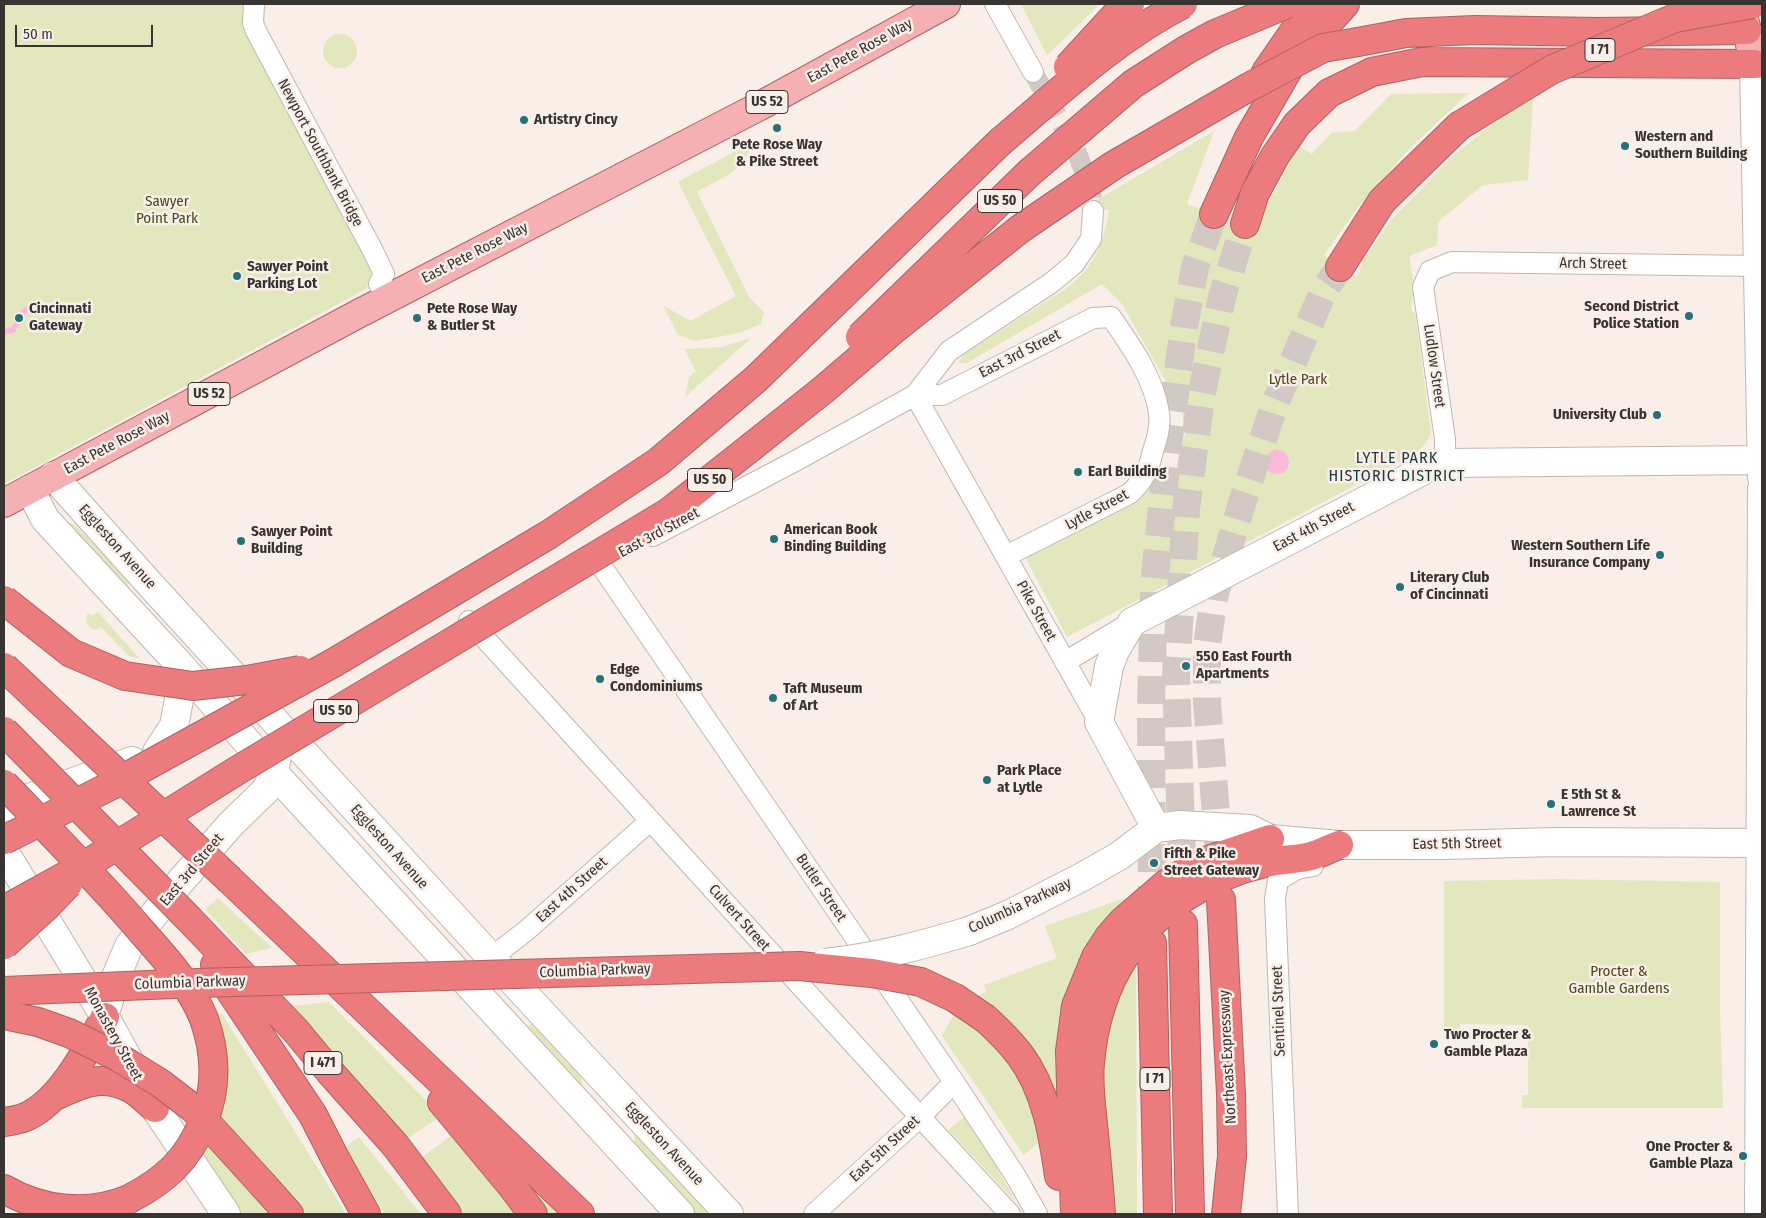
<!DOCTYPE html>
<style>
body{margin:0}
#map{position:relative;width:1766px;height:1218px;overflow:hidden;background:#f9eee8;font-family:"Fira Sans Condensed",sans-serif}
canvas{display:block}
.frame{position:absolute;inset:0;border:5px solid #383432;pointer-events:none}
.scale{position:absolute;left:15px;top:25px;width:138px;height:22px;box-sizing:border-box;border:2px solid #383432;border-top:0;padding-left:6px;font-size:15px;line-height:18px;white-space:nowrap;color:#383432;-webkit-text-stroke:4px #f9eee8;paint-order:stroke}
</style>
<div id="map">
<canvas width="1766" height="1218"></canvas>
<div class="frame"></div>
<div class="scale">50 m</div>
</div>
<script>
const context = document.querySelector('canvas').getContext('2d');
context.lineJoin = 'round';
function fill(path, color) {
  context.fillStyle = color;
  context.fill(path, 'evenodd');
}
function trace(path, color, width, dash) {
  context.strokeStyle = color;
  context.lineWidth = width;
  context.lineCap = dash ? 'butt' : 'round';
  context.setLineDash(dash || []);
  context.stroke(path);
}
function label(font, color, halo, rows, align = 'center') {
  context.font = font + ' "Fira Sans Condensed",sans-serif';
  context.lineWidth = 5;
  context.setLineDash([]);
  context.textBaseline = 'middle';
  context.strokeStyle = halo;
  context.fillStyle = color;
  for (const [text, x, y, turn = 0] of rows) {
    context.save();
    context.translate(x, y);
    context.rotate((+turn || 0) * Math.PI / 180);
    context.textAlign = isNaN(turn) ? turn : align;
    if (halo) context.strokeText(text, 0, 0);
    context.fillText(text, 0, 0);
    context.restore();
  }
}
fill(new Path2D(`
 M 4,4 L 264,4 L 245,16 L 379,263 L 366,289 L 4,484 Z
 M 1021,4 L 1100,4 L 1047,55 Z
 M323 51a17 17 0 1 1 34 0a17 17 0 1 1-34 0Z
 M 1469,93 L 1411,147 L 1358,207 L 1324,255 L 1357,277 L 1362,262 L 1393,218 L 1453,156 L 1490,126 L 1533,98 L 1528,180 L 1483,185 L 1438,222 L 1437,245 L 1409,256 L 1416,298 L 1412,298 L 1411,311 L 1415,313 L 1431,431 C 1428,445 1419,451 1407,458 L 1067,637 L 1024,555 L 1027,551 L 1180,471 L 1177,464 L 1185,434 L 1182,410 L 1122,304 L 1102,284 L 967,363 L 958,363 L 963,355 L 1064,290 C 1094,268 1103,246 1109,210 L 1080,210 L 1214,131 L 1187,204 L 1255,228 L 1299,146 L 1312,154 L 1331,133 L 1355,131 L 1391,94 Z
 M 750,144 C 748,171 716,180 697,192 L 749,297 L 764,312 L 761,324 L 739,333 L 696,341 L 678,335 L 663,305 L 690,321 L 736,296 L 679,184 L 679,181 Z
 M 751,338 L 685,397 L 689,377 L 696,371 L 684,349 L 722,347 Z
 M 68,523 L 75,525 C 85,535 128,575 129,586 L 123,589 L 66,526 Z
 M 98,612 L 140,659 L 129,656 L 101,627 L 97,630 L 92,629 L 86,622 L 87,614 L 93,615 Z
 M 1557,879 L 1720,882 L 1720,1007 L 1723,1108 L 1522,1108 L 1522,1095 L 1528,1095 L 1528,1025 L 1460,1024 L 1460,1032 L 1444,1032 L 1444,881 Z
 M 218,898 L 272,948 L 246,954 L 205,909 Z
 M 1125,898 L 1129,901 L 1064,1127 L 976,996 L 986,992 L 984,985 L 1057,958 L 1045,926 Z
 M 1136,954 L 1137,1214 L 1114,1214 L 1101,1055 L 1106,1023 Z
 M 329,1002 L 441,1116 L 405,1140 L 293,1006 Z
 M 956,1010 L 976,1024 L 1017,1071 L 1044,1138 L 1024,1155 L 942,1036 Z
 M 222,1014 L 346,1214 L 305,1214 L 219,1114 L 227,1075 L 227,1058 L 216,1015 Z
 M 538,1017 C 554,1036 586,1062 582,1089 L 526,1029 Z
 M 964,1117 L 991,1157 L 1016,1202 L 948,1130 Z
 M 633,1123 L 716,1214 L 694,1214 L 633,1146 L 635,1142 Z
 M 456,1132 L 525,1214 L 462,1214 L 421,1158 Z
 M 359,1137 L 421,1214 L 385,1214 L 344,1148 Z
 M 205,1140 L 274,1214 L 241,1214 L 200,1155 Z
 M 514,1169 L 560,1214 L 544,1214 Z`), '#e3e7be');
fill(new Path2D(`
 M1265 462a12 12 0 1 1 24 0a12 12 0 1 1-24 0Z`), '#fcb9d9');
trace(new Path2D(`
 M 4,332 L 13,330 C 22,316 20,309 38,305`), '#fcb9d9', 5.5);
trace(new Path2D(`
 M 1033,72 L 1075,148 L 1091,189 L 1093,211`), '#d2c9c4', 20, [20, 10]);
trace(new Path2D(`
 M 1219,851 L 1207,703 L 1207,646 L 1214,597 L 1243,500 L 1274,406 L 1324,290 L 1340,267
 M 1183,895 L 1176,674 L 1186,509 L 1201,397 L 1222,297 L 1245,224
 M 1152,914 L 1151,707 L 1154,586 L 1169,438 L 1184,327 L 1195,267 L 1214,214`), '#d2c9c4', 28, [28, 14]);
const street = new Path2D(`
 M 254,4 L 253,23 L 256,31 L 373,251 L 384,274 L 379,284 L 387,299
 M 995,4 L 1033,72
 M 915,395 L 1099,722
 M 915,395 L 949,351 L 1051,283 L 1074,264 L 1091,239 L 1093,211
 M 1445,463 L 1445,439 L 1423,287 L 1430,271 L 1452,262 L 1758,266
 M 653,536 L 799,459 L 915,395 L 942,395 L 1093,318 L 1111,317 C 1131,346 1154,378 1159,413 C 1161,426 1157,439 1153,451 C 1149,469 1143,482 1129,494 L 1006,556
 M 600,564 L 954,1082 L 1015,1175 L 1037,1214
 M 469,621 L 920,1117 L 1010,1214
 M 1065,662 L 1130,623
 M 491,958 L 527,930 L 650,821
 M 814,1214 L 920,1117 L 954,1082
 M 1288,1214 L 1275,899 L 1278,880 L 1297,869 L 1313,866`);
const secondary = new Path2D(`
 M 1754,64 L 1762,477
 M 53,476 L 147,581 L 529,999 L 729,1214
 M 30,489 L 45,519 L 181,666 L 274,773 L 680,1214
 M 157,752 L 174,726 L 181,689 L 181,666
 M 4,807 L 132,761
 M 1156,828 L 1099,722 L 1109,666 L 1115,651 L 1132,622 L 1428,468 L 1445,463 L 1762,460
 M 4,851 L 105,1017 L 155,1108 L 226,1214
 M 969,931 L 1008,915 L 1082,877 L 1119,856 L 1156,828 L 1180,825 L 1250,829 L 1270,839 L 1339,845 L 1445,845 L 1556,842 L 1762,843
 M 107,1007 L 115,979 L 129,946 L 180,882 L 231,824 L 266,790 L 274,773 L 277,755
 M 1759,1214 L 1762,489`);
const primary = new Path2D(`
 M 1741,8 L 1747,30 L 1754,64 L 1762,64
 M 4,503 L 358,314 L 758,107 L 946,4`);
const highway = new Path2D(`
 M 1358,42 L 1406,33 L 1475,30 L 1599,32 L 1747,30
 M 1266,72 L 1313,4
 M 1214,214 L 1249,137 L 1292,63 L 1345,4
 M 1245,224 L 1255,193 L 1275,156 L 1297,124 L 1329,93 L 1372,72 L 1422,62 L 1754,64
 M 1340,267 L 1382,201 L 1459,126
 M 669,512 L 750,448
 M 335,662 L 548,535 L 658,462 L 756,379 L 1000,142
 M 230,880 L 580,1214
 M 1221,900 L 1231,1094 L 1232,1156 L 1226,1214
 M 190,920 L 296,1031 L 330,1072 L 395,1145 L 447,1214
 M 1183,924 L 1190,1214
 M 1152,943 L 1158,1214
 M 215,965 L 223,980 L 313,1115 L 336,1160 L 366,1214
 M 986,1019 C 998,1030 1010,1042 1020,1055 C 1046,1090 1053,1134 1059,1176
 M 55,1096 C 82,1083 102,1074 130,1088 C 139,1092 147,1102 155,1108
 M 442,1102 L 511,1185 L 533,1214
 M 4,1122 C 10,1121 17,1120 23,1118 C 60,1104 87,1050 105,1017
 M 264,1186 L 289,1214
 M 4,1189 C 42,1211 88,1216 129,1199
 M 1075,1214 L 1070,1051 L 1076,1006 L 1096,957 L 1109,937 L 1123,921 L 1167,883 L 1197,865 L 1211,859 L 1270,839
 M 1101,1214 C 1099,1184 1096,1154 1093,1124 C 1091,1104 1088,1083 1090,1063 C 1097,981 1137,918 1212,882 C 1232,872 1255,864 1277,861 C 1288,859 1300,859 1311,856 C 1320,854 1330,848 1339,845`);
trace(street, '#c1b7b1', 22);
trace(secondary, '#c1b7b1', 30);
trace(primary, '#ad6263', 30);
trace(highway, '#ad6263', 30);
trace(street, '#fff', 20);
trace(secondary, '#fff', 28);
trace(primary, '#f4b0b2', 28);
trace(highway, '#ec7b7e', 28);
const secondaryBridge = new Path2D(`
 M 825,963 C 877,957 920,946 969,931`);
const highwayBridge = new Path2D(`
 M 1068,67 L 1114,17 L 1130,4
 M 1459,126 L 1551,70 L 1675,18 L 1753,4
 M 1000,142 C 1058,93 1115,39 1183,4
 M 860,337 L 1029,173 L 1133,84 L 1186,50 L 1215,34 L 1287,4
 M 750,448 L 823,390 L 892,331 L 1020,229 L 1114,165 L 1249,87 L 1323,48 L 1358,42
 M 4,600 L 71,653 L 125,676 L 193,686 L 247,680 L 300,670
 M 4,667 L 230,880
 M 4,731 L 190,920
 M 4,784 C 51,833 99,881 143,933 C 166,959 191,986 204,1019 C 216,1053 217,1089 203,1122 C 188,1160 164,1181 129,1199
 M 4,840 L 110,786 L 335,662
 M 4,910 L 87,864 L 238,770 L 669,512
 M 4,945 L 46,907 L 68,884
 M 4,991 L 198,983 L 799,966 L 872,973 L 921,982 L 955,998 L 986,1019
 M 4,1015 L 38,1022 L 69,1033 L 118,1057 L 160,1083 L 194,1109 L 264,1186`);
trace(secondaryBridge, '#c1b7b1', 30, []);
trace(highwayBridge, '#ad6263', 30, []);
trace(secondaryBridge, '#fff', 28);
trace(highwayBridge, '#ec7b7e', 28);
for (const [x, y, r, color] of [
 [524,120,5,"#267077"],
 [777,128,5,"#267077"],
 [1625,146,5,"#267077"],
 [237,276,5,"#267077"],
 [1689,316,5,"#267077"],
 [19,318,5,"#267077"],
 [417,318,5,"#267077"],
 [1657,415,5,"#267077"],
 [1078,472,5,"#267077"],
 [774,539,5,"#267077"],
 [241,541,5,"#267077"],
 [1660,555,5,"#267077"],
 [1400,587,5,"#267077"],
 [1186,666,5,"#267077"],
 [600,679,5,"#267077"],
 [773,698,5,"#267077"],
 [987,780,5,"#267077"],
 [1551,804,5,"#267077"],
 [1154,863,5,"#267077"],
 [1434,1044,5,"#267077"],
 [1743,1156,5,"#267077"]
]) {
  const dot = new Path2D();
  dot.arc(x, y, r, 0, 2 * Math.PI);
  context.fillStyle = color;
  context.fill(dot);
  trace(dot, '#f9eee8', 2);
}
for (const [x, y, w] of [
 [1600,50,30],
 [767,102,42],
 [1000,201,45],
 [209,394,42],
 [710,480,45],
 [336,711,45],
 [323,1063,38],
 [1155,1079,30]
]) {
  const box = new Path2D();
  box.roundRect(x - w / 2, y - 11.5, w, 23, 4);
  context.fillStyle = '#f9eee8';
  context.fill(box);
  trace(box, '#383432', 1);
}
label('bold 14px', '#383432', null, [
 ["I 71",1600,50],
 ["US 52",767,102],
 ["US 50",1000,201],
 ["US 52",209,394],
 ["US 50",710,480],
 ["US 50",336,711],
 ["I 471",323,1063],
 ["I 71",1155,1079]
]);
label('15px', '#383432', '#f9eee8', [
 ["East Pete Rose Way",860,51,-29],
 ["Newport Southbank Bridge",320,153,62],
 ["East Pete Rose Way",475,253,-27],
 ["Arch Street",1593,264,1],
 ["East 3rd Street",1020,354,-27],
 ["Ludlow Street",1434,366,82],
 ["East Pete Rose Way",117,443,-28],
 ["Lytle Street",1097,510,-28],
 ["East 4th Street",1314,527,-28],
 ["East 3rd Street",659,533,-28],
 ["Eggleston Avenue",117,547,48],
 ["Pike Street",1036,611,61],
 ["East 5th Street",1457,844,-1],
 ["Eggleston Avenue",389,847,48],
 ["East 3rd Street",192,870,-50],
 ["Butler Street",821,888,56],
 ["East 4th Street",572,890,-42],
 ["Columbia Parkway",1020,906,-25],
 ["Culvert Street",739,918,48],
 ["Columbia Parkway",595,971,-2],
 ["Columbia Parkway",190,983,-2],
 ["Sentinel Street",1279,1011,-92],
 ["Monastery Street",113,1034,61],
 ["Northeast Expressway",1228,1057,-93],
 ["Eggleston Avenue",664,1144,47],
 ["East 5th Street",885,1149,-43]
]);
label('bold 15px', '#383432', '#f9eee8', [
 ["Artistry Cincy",534,120],
 ["Western and",1635,137],
 ["Southern Building",1635,154],
 ["Pete Rose Way",777,145,"center"],
 ["& Pike Street",777,162,"center"],
 ["Sawyer Point",247,267],
 ["Parking Lot",247,284],
 ["Second District",1679,307,"right"],
 ["Police Station",1679,324,"right"],
 ["Cincinnati",29,309],
 ["Gateway",29,326],
 ["Pete Rose Way",427,309],
 ["& Butler St",427,326],
 ["University Club",1647,415,"right"],
 ["Earl Building",1088,472],
 ["American Book",784,530],
 ["Binding Building",784,547],
 ["Sawyer Point",251,532],
 ["Building",251,549],
 ["Western Southern Life",1650,546,"right"],
 ["Insurance Company",1650,563,"right"],
 ["Literary Club",1410,578],
 ["of Cincinnati",1410,595],
 ["550 East Fourth",1196,657],
 ["Apartments",1196,674],
 ["Edge",610,670],
 ["Condominiums",610,687],
 ["Taft Museum",783,689],
 ["of Art",783,706],
 ["Park Place",997,771],
 ["at Lytle",997,788],
 ["E 5th St &",1561,795],
 ["Lawrence St",1561,812],
 ["Fifth & Pike",1164,854],
 ["Street Gateway",1164,871],
 ["Two Procter &",1444,1035],
 ["Gamble Plaza",1444,1052],
 ["One Procter &",1733,1147,"right"],
 ["Gamble Plaza",1733,1164,"right"]
], 'left');
label('15px', '#484b19', '#f9eee8', [
 ["Sawyer",167,202],
 ["Point Park",167,219],
 ["Lytle Park",1298,380],
 ["Procter &",1619,972],
 ["Gamble Gardens",1619,989]
]);
context.letterSpacing = '1px';
label('16px', '#183a3e', '#f9eee8', [
 ["LYTLE PARK",1397,459],
 ["HISTORIC DISTRICT",1397,477]
]);
context.letterSpacing = '0px';
</script>
